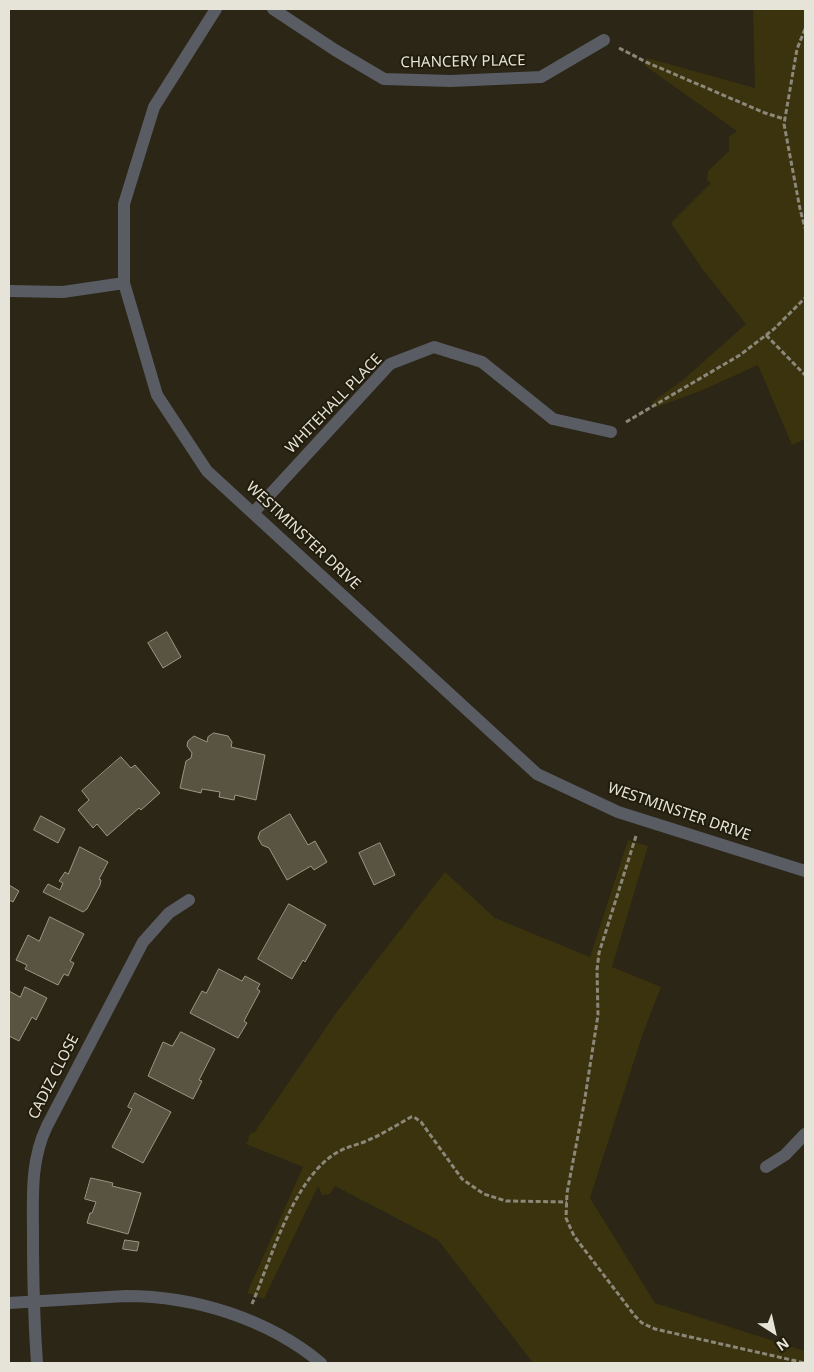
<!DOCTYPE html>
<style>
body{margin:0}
#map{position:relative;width:814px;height:1372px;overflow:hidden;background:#2b2616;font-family:"Noto Sans",sans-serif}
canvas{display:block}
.frame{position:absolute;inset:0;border:10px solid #e6e4d9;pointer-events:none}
.north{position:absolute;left:749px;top:1307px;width:50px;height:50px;-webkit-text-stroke:4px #211c0c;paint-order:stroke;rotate:145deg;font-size:14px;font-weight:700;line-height:20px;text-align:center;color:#e6e4d9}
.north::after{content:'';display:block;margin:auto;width:18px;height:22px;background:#e6e4d9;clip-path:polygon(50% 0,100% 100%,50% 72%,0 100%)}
</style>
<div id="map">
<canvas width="814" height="1372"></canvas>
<div class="frame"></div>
<div class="north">N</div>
</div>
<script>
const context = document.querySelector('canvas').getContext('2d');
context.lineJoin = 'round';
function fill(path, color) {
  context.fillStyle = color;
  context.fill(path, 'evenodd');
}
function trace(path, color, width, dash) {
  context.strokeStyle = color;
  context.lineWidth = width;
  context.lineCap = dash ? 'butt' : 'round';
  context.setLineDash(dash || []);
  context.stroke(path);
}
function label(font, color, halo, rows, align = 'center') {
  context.font = font + ' "Noto Sans",sans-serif';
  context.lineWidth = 4;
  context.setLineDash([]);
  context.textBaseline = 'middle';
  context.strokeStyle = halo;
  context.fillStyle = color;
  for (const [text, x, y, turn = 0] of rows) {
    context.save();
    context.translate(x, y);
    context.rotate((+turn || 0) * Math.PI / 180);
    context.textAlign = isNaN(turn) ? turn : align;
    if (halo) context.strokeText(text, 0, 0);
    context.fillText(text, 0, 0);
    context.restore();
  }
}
fill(new Path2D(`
 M 753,9 L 805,9 L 805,439 L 792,445 L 758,365 L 705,389 L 655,408 L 652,402 L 683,380 L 746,324 L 703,270 L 671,223 L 711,183 L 707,180 L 708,171 L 729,151 L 729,137 L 737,131 L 644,65 L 647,58 L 755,88 Z
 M 628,840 L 648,846 L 612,967 L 661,987 L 642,1036 L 590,1198 L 655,1303 L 805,1351 L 805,1363 L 533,1363 L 438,1240 L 335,1186 L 330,1194 L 322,1195 L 318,1186 L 264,1299 L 247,1293 L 303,1167 L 246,1144 L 249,1140 L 248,1138 L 251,1133 L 254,1133 L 336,1013 L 445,872 L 495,918 L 590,957 Z`), '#3b320e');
const building = new Path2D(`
 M 167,632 L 181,657 L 163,668 L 148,643 Z
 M 214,733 L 228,736 L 232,742 L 231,747 L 265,755 L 256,800 L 235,795 L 234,800 L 219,797 L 220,792 L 202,789 L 201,793 L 180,788 L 186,761 L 191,758 L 192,753 L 187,746 L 188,741 L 194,736 L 207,742 L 208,737 Z
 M 121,757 L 131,768 L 135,765 L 160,793 L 141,810 L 139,808 L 107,836 L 97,824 L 93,828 L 78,810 L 89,800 L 82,791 Z
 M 290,814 L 308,845 L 315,841 L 327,862 L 314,870 L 311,866 L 287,880 L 269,848 L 262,845 L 258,838 L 260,832 Z
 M 41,816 L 65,829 L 58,843 L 34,830 Z
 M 380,843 L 395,875 L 374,885 L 359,853 Z
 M 80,847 L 108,862 L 99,879 L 101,880 L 100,885 L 87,909 L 83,912 L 43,892 L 48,884 L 60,890 L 63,883 L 59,881 L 65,872 L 68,874 Z
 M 9,885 L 19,891 L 13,902 L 9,900 Z
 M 289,904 L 326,925 L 305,962 L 303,960 L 292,979 L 258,959 Z
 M 50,917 L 84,934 L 70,961 L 74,963 L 68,976 L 64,974 L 58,985 L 25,969 L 27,965 L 16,960 L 28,935 L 39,941 Z
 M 219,969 L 242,981 L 245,976 L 260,984 L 257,989 L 260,991 L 244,1021 L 247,1023 L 238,1038 L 190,1013 L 202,991 L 206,993 Z
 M 25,987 L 47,998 L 36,1020 L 32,1017 L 19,1041 L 9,1036 L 9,991 L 20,997 Z
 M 181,1032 L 215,1049 L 199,1080 L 202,1081 L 193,1099 L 148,1076 L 163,1042 L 172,1046 Z
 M 135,1093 L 171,1112 L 143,1163 L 112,1147 L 132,1109 L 128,1107 Z
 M 91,1178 L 113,1183 L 112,1186 L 141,1193 L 128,1234 L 87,1223 L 90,1213 L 92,1213 L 96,1202 L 85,1199 Z
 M 125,1240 L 139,1242 L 137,1251 L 123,1249 Z`);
fill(building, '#595442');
trace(building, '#9c9682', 1);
trace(new Path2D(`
 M 805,29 L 797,49 L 784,124 L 800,209 L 805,228
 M 619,48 L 646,62 L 765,113 L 784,119
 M 766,335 L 805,375
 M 626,422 L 740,355 L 774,329 L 805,298
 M 636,836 L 599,953 L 597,970 L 598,1015 L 584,1104 L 567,1193 L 566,1218 L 574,1236 L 635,1316 L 642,1323 L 655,1329 L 805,1363
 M 252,1304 C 271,1259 292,1183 333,1155 C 343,1148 353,1146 364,1142 C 381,1135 395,1126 411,1117 L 414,1117 L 421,1122 L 462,1179 L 484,1194 L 506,1201 L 567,1202`), '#8b887a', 3, [5, 2.5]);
trace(new Path2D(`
 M 216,9 L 154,107 L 124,204 L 124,283 L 157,395 L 207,471 L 537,774 L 618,812 L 805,871
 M 273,9 L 335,50 L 384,79 L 451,81 L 541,77 L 604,40
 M 9,291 L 63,292 L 124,283
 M 253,513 L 390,364 L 434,347 L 482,362 L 553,419 L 611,432
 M 766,1167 L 785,1155 L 805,1134
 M 9,1303 L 126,1296 C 195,1296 268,1319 321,1363
 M 37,1363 C 34,1321 33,1279 33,1236 C 33,1198 30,1161 47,1126 L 143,942 L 169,913 L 189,900`), '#5a5c64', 12);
label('15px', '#e6e4d9', '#211c0c', [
 ["CHANCERY PLACE",463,62,-1],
 ["WHITEHALL PLACE",334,404,-46],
 ["WESTMINSTER DRIVE",303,536,43],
 ["WESTMINSTER DRIVE",679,812,19],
 ["CADIZ CLOSE",54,1077,-63]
]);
</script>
